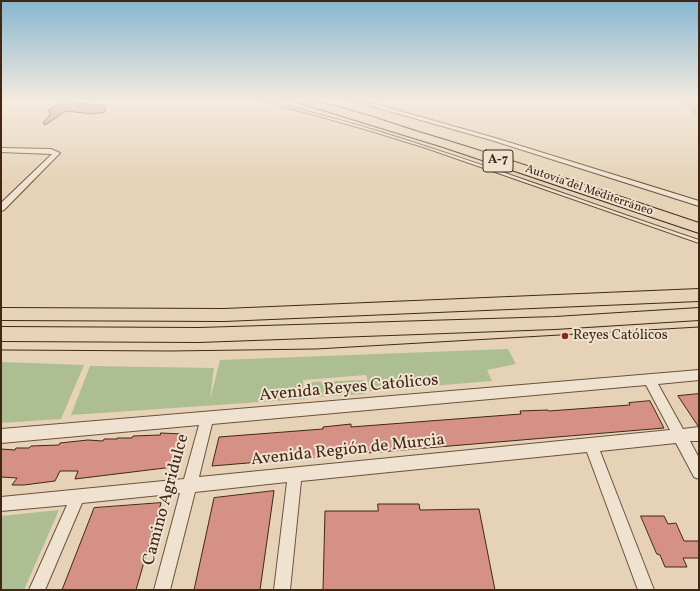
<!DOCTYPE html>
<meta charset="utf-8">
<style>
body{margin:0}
#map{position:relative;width:700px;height:591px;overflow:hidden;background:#e6d3b7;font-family:Vollkorn,serif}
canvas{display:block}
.frame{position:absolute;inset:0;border:2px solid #422714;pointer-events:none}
</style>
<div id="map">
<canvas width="700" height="591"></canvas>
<div class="frame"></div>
</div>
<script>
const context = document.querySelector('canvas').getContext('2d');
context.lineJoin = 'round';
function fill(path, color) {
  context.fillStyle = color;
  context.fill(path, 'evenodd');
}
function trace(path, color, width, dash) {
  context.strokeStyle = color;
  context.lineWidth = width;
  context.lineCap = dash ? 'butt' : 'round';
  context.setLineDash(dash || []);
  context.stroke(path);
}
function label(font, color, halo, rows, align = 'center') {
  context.font = font + ' Vollkorn,serif';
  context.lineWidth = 4;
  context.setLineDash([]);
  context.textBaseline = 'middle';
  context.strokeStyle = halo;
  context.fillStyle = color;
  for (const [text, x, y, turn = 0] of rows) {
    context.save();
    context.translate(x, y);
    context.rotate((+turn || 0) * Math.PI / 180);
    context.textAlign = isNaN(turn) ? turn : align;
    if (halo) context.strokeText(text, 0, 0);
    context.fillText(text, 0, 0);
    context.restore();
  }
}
fill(new Path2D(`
 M 681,100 L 699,100 L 699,120 L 699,119 Z
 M 508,349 L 516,364 L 487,370 L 492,381 L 370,391 L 366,375 L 303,380 L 305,399 L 71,415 L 90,366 L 214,368 L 210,400 L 220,360 Z
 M 1,362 L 84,365 L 61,419 L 1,423 Z
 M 364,380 L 365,394 L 312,397 L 311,382 Z
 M 59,510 L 24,590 L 1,590 L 1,516 Z`), '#aebe93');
const building = new Path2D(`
 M 64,101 L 106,106 L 105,112 L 93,114 L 66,111 L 45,125 L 43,123 L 50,115 L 49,110 Z
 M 699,394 L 699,426 L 698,426 L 678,396 Z
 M 650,401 L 664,428 L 212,466 L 219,437 L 323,429 L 323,427 L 351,424 L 351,427 L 521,414 L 520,411 L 548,410 L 549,411 L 630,405 L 629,403 Z
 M 161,433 L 182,434 L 173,467 L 75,479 L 78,471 L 60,471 L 55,481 L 24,485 L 12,485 L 17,478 L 1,477 L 1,449 L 15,450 L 16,448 L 29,448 L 31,446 L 59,445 L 60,443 L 88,440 L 103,441 L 104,439 L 117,439 L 117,438 L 132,438 L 133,436 L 160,435 Z
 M 274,491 L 260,590 L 194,590 L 214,498 Z
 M 161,503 L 136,590 L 62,590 L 94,508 Z
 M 378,504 L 419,504 L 420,510 L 479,509 L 495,590 L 323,590 L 325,511 L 378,511 Z
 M 641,516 L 664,516 L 668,524 L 676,523 L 684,541 L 699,541 L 699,558 L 683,558 L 687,567 L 665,567 L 660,555 L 657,554 Z`);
fill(building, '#d59186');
trace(building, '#422714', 1);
const service = new Path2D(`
 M 259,100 L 265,100 C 302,110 338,119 374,130 C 483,163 590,204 699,240 L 699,243 L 426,148 L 371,131 L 315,115 Z`);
const minor = new Path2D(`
 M 350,100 L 361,100 L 495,138 L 699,201 L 699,206 L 491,140 Z
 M 1,148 L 51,149 L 60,153 L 4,210 L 1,211 L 1,203 L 52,154 L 1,152 Z
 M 699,370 L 699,380 L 658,384 L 683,429 L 699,427 L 699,441 L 690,441 L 699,458 L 699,479 L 694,477 L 676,443 L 600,451 L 654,590 L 638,590 L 587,452 L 301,481 L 290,590 L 274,590 L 287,482 L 195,492 L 170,590 L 154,590 L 180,493 L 82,503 L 45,590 L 29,590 L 67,505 L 1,511 L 1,497 L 184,479 L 199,425 L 1,443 L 1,429 ZM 646,385 L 670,430 L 199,477 L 212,424 Z`);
const primary = new Path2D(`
 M 699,289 L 699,301 L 224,321 L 1,320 L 1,308 L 224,309 Z
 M 699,308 L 699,320 L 555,329 L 199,342 L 1,341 L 1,327 L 199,328 L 555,317 Z`);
const motorway = new Path2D(`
 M 290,100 C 330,100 380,120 419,132 C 513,160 606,192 699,223 L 699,233 L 443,147 Z`);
trace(service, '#6b523d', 2);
trace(minor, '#6b523d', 2);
trace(primary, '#422714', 2);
trace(motorway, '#422714', 2);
fill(service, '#efe2d0');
fill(minor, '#efe2d0');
fill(primary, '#e6d3b7');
fill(motorway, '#e6d3b7');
trace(new Path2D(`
 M 1,350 L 171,351 L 316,349 L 699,327`), '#422714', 1);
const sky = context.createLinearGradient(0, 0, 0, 183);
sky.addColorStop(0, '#87b6d0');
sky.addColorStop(0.55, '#f4ebdf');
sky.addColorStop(1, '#f4ebdf00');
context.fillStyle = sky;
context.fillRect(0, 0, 700, 183);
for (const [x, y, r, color] of [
 [565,336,4,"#8f2418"]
]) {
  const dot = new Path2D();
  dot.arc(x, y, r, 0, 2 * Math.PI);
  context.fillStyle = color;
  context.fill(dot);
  trace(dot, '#efe2d0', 1.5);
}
label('12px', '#422714', '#efe2d0', [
 ["Autovía del Mediterráneo",589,191,19]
]);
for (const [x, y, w] of [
 [498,161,30]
]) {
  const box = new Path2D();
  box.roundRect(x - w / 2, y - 11, w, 22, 3);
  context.fillStyle = '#efe2d0';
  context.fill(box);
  trace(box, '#422714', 1);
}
label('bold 13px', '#422714', null, [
 ["A-7",498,161]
]);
label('14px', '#422714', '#efe2d0', [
 ["Reyes Católicos",573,336]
], 'left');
label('17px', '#422714', '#efe2d0', [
 ["Avenida Reyes Católicos",349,389,-5],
 ["Avenida Región de Murcia",348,451,-6],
 ["Camino Agridulce",167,500,-75]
]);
</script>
